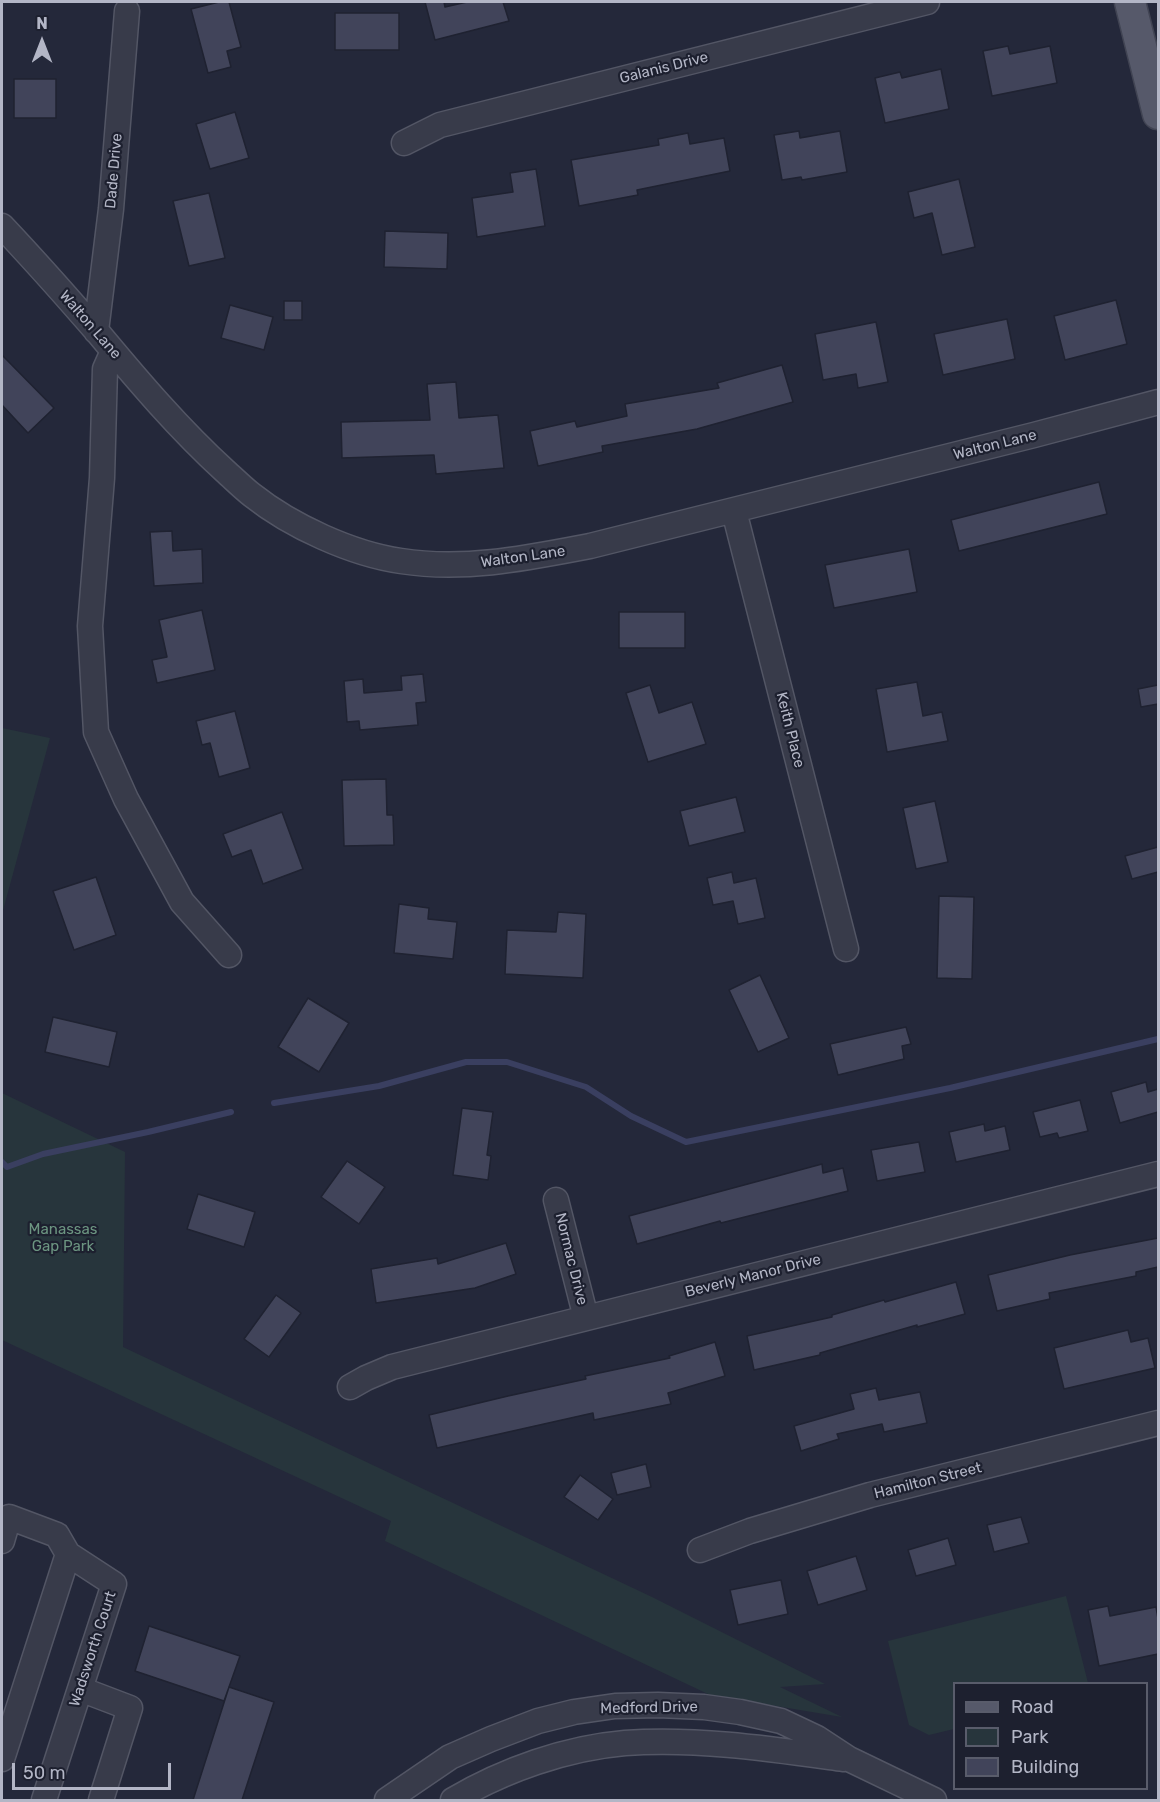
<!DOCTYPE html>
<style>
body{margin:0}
#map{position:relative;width:1160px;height:1802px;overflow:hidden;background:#24283a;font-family:Rubik,sans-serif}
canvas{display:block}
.frame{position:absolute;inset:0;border:3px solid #b3b6c6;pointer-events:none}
.legend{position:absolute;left:953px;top:1682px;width:195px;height:108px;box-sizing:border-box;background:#1d202f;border:2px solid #595c6b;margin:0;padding:8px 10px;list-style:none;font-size:18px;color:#b3b6c6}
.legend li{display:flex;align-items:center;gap:12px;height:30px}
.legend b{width:30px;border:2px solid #595c6b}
.north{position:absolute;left:12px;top:12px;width:60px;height:60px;-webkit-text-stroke:4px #1d202f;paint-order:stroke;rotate:0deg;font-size:16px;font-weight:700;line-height:24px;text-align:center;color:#b3b6c6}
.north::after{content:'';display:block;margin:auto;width:21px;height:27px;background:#b3b6c6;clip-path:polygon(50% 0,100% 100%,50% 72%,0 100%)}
.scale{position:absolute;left:12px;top:1763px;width:159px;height:27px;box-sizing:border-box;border:3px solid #b3b6c6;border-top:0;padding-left:8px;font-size:18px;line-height:21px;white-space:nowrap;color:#b3b6c6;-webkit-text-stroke:4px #1d202f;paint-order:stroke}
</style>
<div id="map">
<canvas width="1160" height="1802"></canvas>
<div class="frame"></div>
<ul class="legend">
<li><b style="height:8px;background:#56596a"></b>Road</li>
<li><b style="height:16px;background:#27353c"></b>Park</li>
<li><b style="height:16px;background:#41445a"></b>Building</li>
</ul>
<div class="north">N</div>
<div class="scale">50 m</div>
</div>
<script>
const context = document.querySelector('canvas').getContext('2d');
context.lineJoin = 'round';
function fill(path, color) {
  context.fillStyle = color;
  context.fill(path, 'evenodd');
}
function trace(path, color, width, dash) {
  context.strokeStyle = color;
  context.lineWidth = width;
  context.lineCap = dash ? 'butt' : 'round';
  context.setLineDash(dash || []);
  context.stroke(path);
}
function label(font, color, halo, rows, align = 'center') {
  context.font = font + ' Rubik,sans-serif';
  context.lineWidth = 4.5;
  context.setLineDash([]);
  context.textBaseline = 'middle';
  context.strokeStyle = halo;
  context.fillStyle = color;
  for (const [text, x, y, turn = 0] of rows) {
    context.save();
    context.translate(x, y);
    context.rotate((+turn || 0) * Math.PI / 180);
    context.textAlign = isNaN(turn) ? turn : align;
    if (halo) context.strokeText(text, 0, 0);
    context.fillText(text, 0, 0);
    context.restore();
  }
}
fill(new Path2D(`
 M 2,728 L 50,738 L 2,914 Z
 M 2,1093 L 125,1152 L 123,1347 L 652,1597 L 825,1684 L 780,1687 L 842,1717 L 710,1695 L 385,1541 L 391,1521 L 2,1340 Z
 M 1066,1596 L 1088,1683 L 954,1684 L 954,1729 L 929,1735 L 909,1725 L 888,1641 Z`), '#27353c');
trace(new Path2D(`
 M 274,1103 L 379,1086 L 466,1062 L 507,1062 L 586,1087 L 631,1116 L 686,1142 L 950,1088 L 1158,1039
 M 2,1162 L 7,1167 L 43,1154 L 148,1132 L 231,1112`), '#3a3f60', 6);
const building = new Path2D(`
 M 219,2 L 229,2 L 241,47 L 227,51 L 231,67 L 208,73 L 191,9 Z
 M 425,2 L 444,2 L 445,7 L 467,2 L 503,2 L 509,21 L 435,40 Z
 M 335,13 L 399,13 L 399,50 L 335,50 Z
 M 1008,46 L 1010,54 L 1050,46 L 1057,83 L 992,96 L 983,51 Z
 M 941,69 L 949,109 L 885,123 L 875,78 L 900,72 L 902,78 Z
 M 14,79 L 56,79 L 56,118 L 14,118 Z
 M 235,112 L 249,158 L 210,169 L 196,124 Z
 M 799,131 L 800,138 L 840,131 L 847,172 L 802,180 L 801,177 L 782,180 L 774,135 Z
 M 688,133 L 690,144 L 724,138 L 730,171 L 637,190 L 638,195 L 579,206 L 571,160 L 659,145 L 658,139 Z
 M 536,169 L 545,226 L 477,237 L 472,198 L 513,192 L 510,173 Z
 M 959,179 L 975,247 L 942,255 L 932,213 L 914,218 L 908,192 Z
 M 209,193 L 225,258 L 189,266 L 173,201 Z
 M 385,231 L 448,233 L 447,269 L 384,267 Z
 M 1116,300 L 1127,344 L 1065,360 L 1054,316 Z
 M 284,301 L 302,301 L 302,320 L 284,320 Z
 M 230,305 L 273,317 L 264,350 L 221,338 Z
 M 1007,319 L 1015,359 L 943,375 L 934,334 Z
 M 876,322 L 888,382 L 858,388 L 856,374 L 823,380 L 815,334 Z
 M 2,355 L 54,408 L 28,433 L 2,405 Z
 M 782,365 L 793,402 L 697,429 L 602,446 L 603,452 L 538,466 L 530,431 L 575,421 L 577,427 L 627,416 L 625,404 L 719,388 L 717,383 Z
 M 456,382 L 459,418 L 498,415 L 504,468 L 436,474 L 434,455 L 342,458 L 341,422 L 430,420 L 427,384 Z
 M 1099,482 L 1107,514 L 959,551 L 951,520 Z
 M 172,531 L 173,551 L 202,549 L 203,583 L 154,586 L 150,532 Z
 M 909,549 L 917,592 L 834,608 L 825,565 Z
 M 202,610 L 215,670 L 157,683 L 152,660 L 167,657 L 159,620 Z
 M 619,612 L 685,612 L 685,648 L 619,648 Z
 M 423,674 L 426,702 L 416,703 L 418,725 L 360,730 L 359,721 L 347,722 L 344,681 L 363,679 L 364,693 L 402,690 L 401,676 Z
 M 917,682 L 923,716 L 942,712 L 948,741 L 887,752 L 876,689 Z
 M 650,685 L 659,713 L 692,702 L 706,744 L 648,762 L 626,693 Z
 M 1158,685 L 1158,704 L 1141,707 L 1138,689 Z
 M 235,711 L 250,768 L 219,777 L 210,743 L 202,745 L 196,721 Z
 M 386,779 L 387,815 L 393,815 L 394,845 L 344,846 L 342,780 Z
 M 736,797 L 745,832 L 689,846 L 680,811 Z
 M 935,801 L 948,862 L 916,869 L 903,808 Z
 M 282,812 L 303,869 L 263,884 L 251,850 L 232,857 L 223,834 Z
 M 1158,847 L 1158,872 L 1132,879 L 1125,856 Z
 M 732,872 L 734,883 L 756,878 L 765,918 L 738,924 L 733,901 L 713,905 L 707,878 Z
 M 96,877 L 116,935 L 74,950 L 53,891 Z
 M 939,896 L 974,897 L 972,979 L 937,978 Z
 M 399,904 L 429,908 L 428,919 L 457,922 L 453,959 L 394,953 Z
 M 558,912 L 586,914 L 583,978 L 505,974 L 507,930 L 556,932 Z
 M 760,975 L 789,1038 L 758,1052 L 729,990 Z
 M 308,998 L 349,1023 L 319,1072 L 278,1047 Z
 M 53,1017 L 117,1032 L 109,1067 L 45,1052 Z
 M 906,1027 L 911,1044 L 902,1046 L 904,1059 L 838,1075 L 830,1044 Z
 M 1146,1082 L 1148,1092 L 1158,1089 L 1158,1112 L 1120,1123 L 1111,1092 Z
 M 1080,1100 L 1088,1131 L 1059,1138 L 1057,1133 L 1040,1137 L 1033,1112 Z
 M 462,1108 L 493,1112 L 487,1155 L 491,1156 L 488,1180 L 453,1175 Z
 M 984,1124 L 985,1131 L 1005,1126 L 1010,1150 L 956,1162 L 949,1132 Z
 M 919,1142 L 925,1172 L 877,1181 L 871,1150 Z
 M 347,1161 L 385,1187 L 359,1224 L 321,1197 Z
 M 822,1164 L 823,1173 L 843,1168 L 848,1191 L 721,1223 L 720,1221 L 637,1244 L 629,1216 Z
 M 198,1194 L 255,1212 L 244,1247 L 187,1229 Z
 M 1158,1238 L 1158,1267 L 1136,1272 L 1136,1276 L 1049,1293 L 1050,1299 L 997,1311 L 988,1275 L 1070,1255 Z
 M 506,1243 L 516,1274 L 475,1288 L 376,1303 L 371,1269 L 437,1258 L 438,1264 Z
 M 956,1282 L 965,1314 L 917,1327 L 917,1325 L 820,1353 L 820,1355 L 754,1370 L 747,1336 L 832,1317 L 832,1315 L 884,1300 L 885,1302 Z
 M 276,1295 L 301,1313 L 269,1357 L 244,1339 Z
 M 1128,1330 L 1131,1342 L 1148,1338 L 1155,1368 L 1064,1389 L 1054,1348 Z
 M 715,1342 L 725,1376 L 668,1393 L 671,1404 L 594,1420 L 593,1413 L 437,1448 L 429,1415 L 508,1396 L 586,1379 L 585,1376 L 670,1358 L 669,1356 Z
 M 876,1388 L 879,1400 L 920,1392 L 927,1423 L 884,1432 L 882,1424 L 837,1434 L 839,1439 L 801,1451 L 794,1426 L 854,1409 L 850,1394 Z
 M 646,1464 L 651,1487 L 617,1495 L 611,1473 Z
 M 580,1475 L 613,1499 L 598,1520 L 564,1497 Z
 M 1021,1517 L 1029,1543 L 994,1552 L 987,1525 Z
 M 948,1538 L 956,1565 L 916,1576 L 908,1550 Z
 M 856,1556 L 867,1590 L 818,1605 L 807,1571 Z
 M 781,1580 L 788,1614 L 738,1625 L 730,1590 Z
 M 1108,1606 L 1110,1616 L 1156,1607 L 1158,1619 L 1158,1654 L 1099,1666 L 1088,1610 Z
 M 149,1626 L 240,1656 L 229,1687 L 274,1702 L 242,1800 L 193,1800 L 229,1687 L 224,1701 L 135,1671 Z`);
fill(building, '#41445a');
trace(building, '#1f2231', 1.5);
const minor = new Path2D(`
 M 404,143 L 440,125 L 927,2
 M 2,226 C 35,261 67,297 99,334 C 139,382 179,429 225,471 C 234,479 243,488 252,495 C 291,526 352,554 401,561 C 465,571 527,558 590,546 L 1034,435 L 1158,402
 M 96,331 L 111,209 L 127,11
 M 113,351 L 105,369 L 102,478 L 90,626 L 96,732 L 126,799 L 182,902 L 229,955
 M 734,511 L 846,949
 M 556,1200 L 586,1318
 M 350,1387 L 366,1378 L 392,1367 L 1158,1174
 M 2,1541 L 9,1517 L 57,1535 L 68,1554
 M 700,1550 L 750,1531 L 870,1495 L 1158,1423
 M 80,1689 L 130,1708 L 101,1800
 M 2,1759 L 68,1554 L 114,1584 L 44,1800
 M 387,1800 L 450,1757 L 491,1739 L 538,1721 L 574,1712 L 615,1706 L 658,1705 L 704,1707 L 740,1712 L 781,1721 L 817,1738 L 849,1759 L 934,1800
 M 453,1800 C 504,1770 566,1748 625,1743 C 699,1738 771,1749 844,1759`);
const major = new Path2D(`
 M 1130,2 L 1158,114`);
trace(minor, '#535665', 27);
trace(major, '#414453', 33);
trace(minor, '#383b4a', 24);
trace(major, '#56596a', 30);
label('15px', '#b3b6c6', '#1d202f', [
 ["Galanis Drive",664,68,-14],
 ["Dade Drive",114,171,-85],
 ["Walton Lane",90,325,49],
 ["Walton Lane",995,445,-14],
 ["Walton Lane",523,557,-8],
 ["Keith Place",790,730,76],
 ["Normac Drive",571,1259,76],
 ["Beverly Manor Drive",753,1276,-14],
 ["Hamilton Street",928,1481,-14],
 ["Wadsworth Court",93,1649,-72],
 ["Medford Drive",649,1708,-1]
]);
label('15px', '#6c9581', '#1d202f', [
 ["Manassas",63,1230],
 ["Gap Park",63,1247]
]);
</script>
